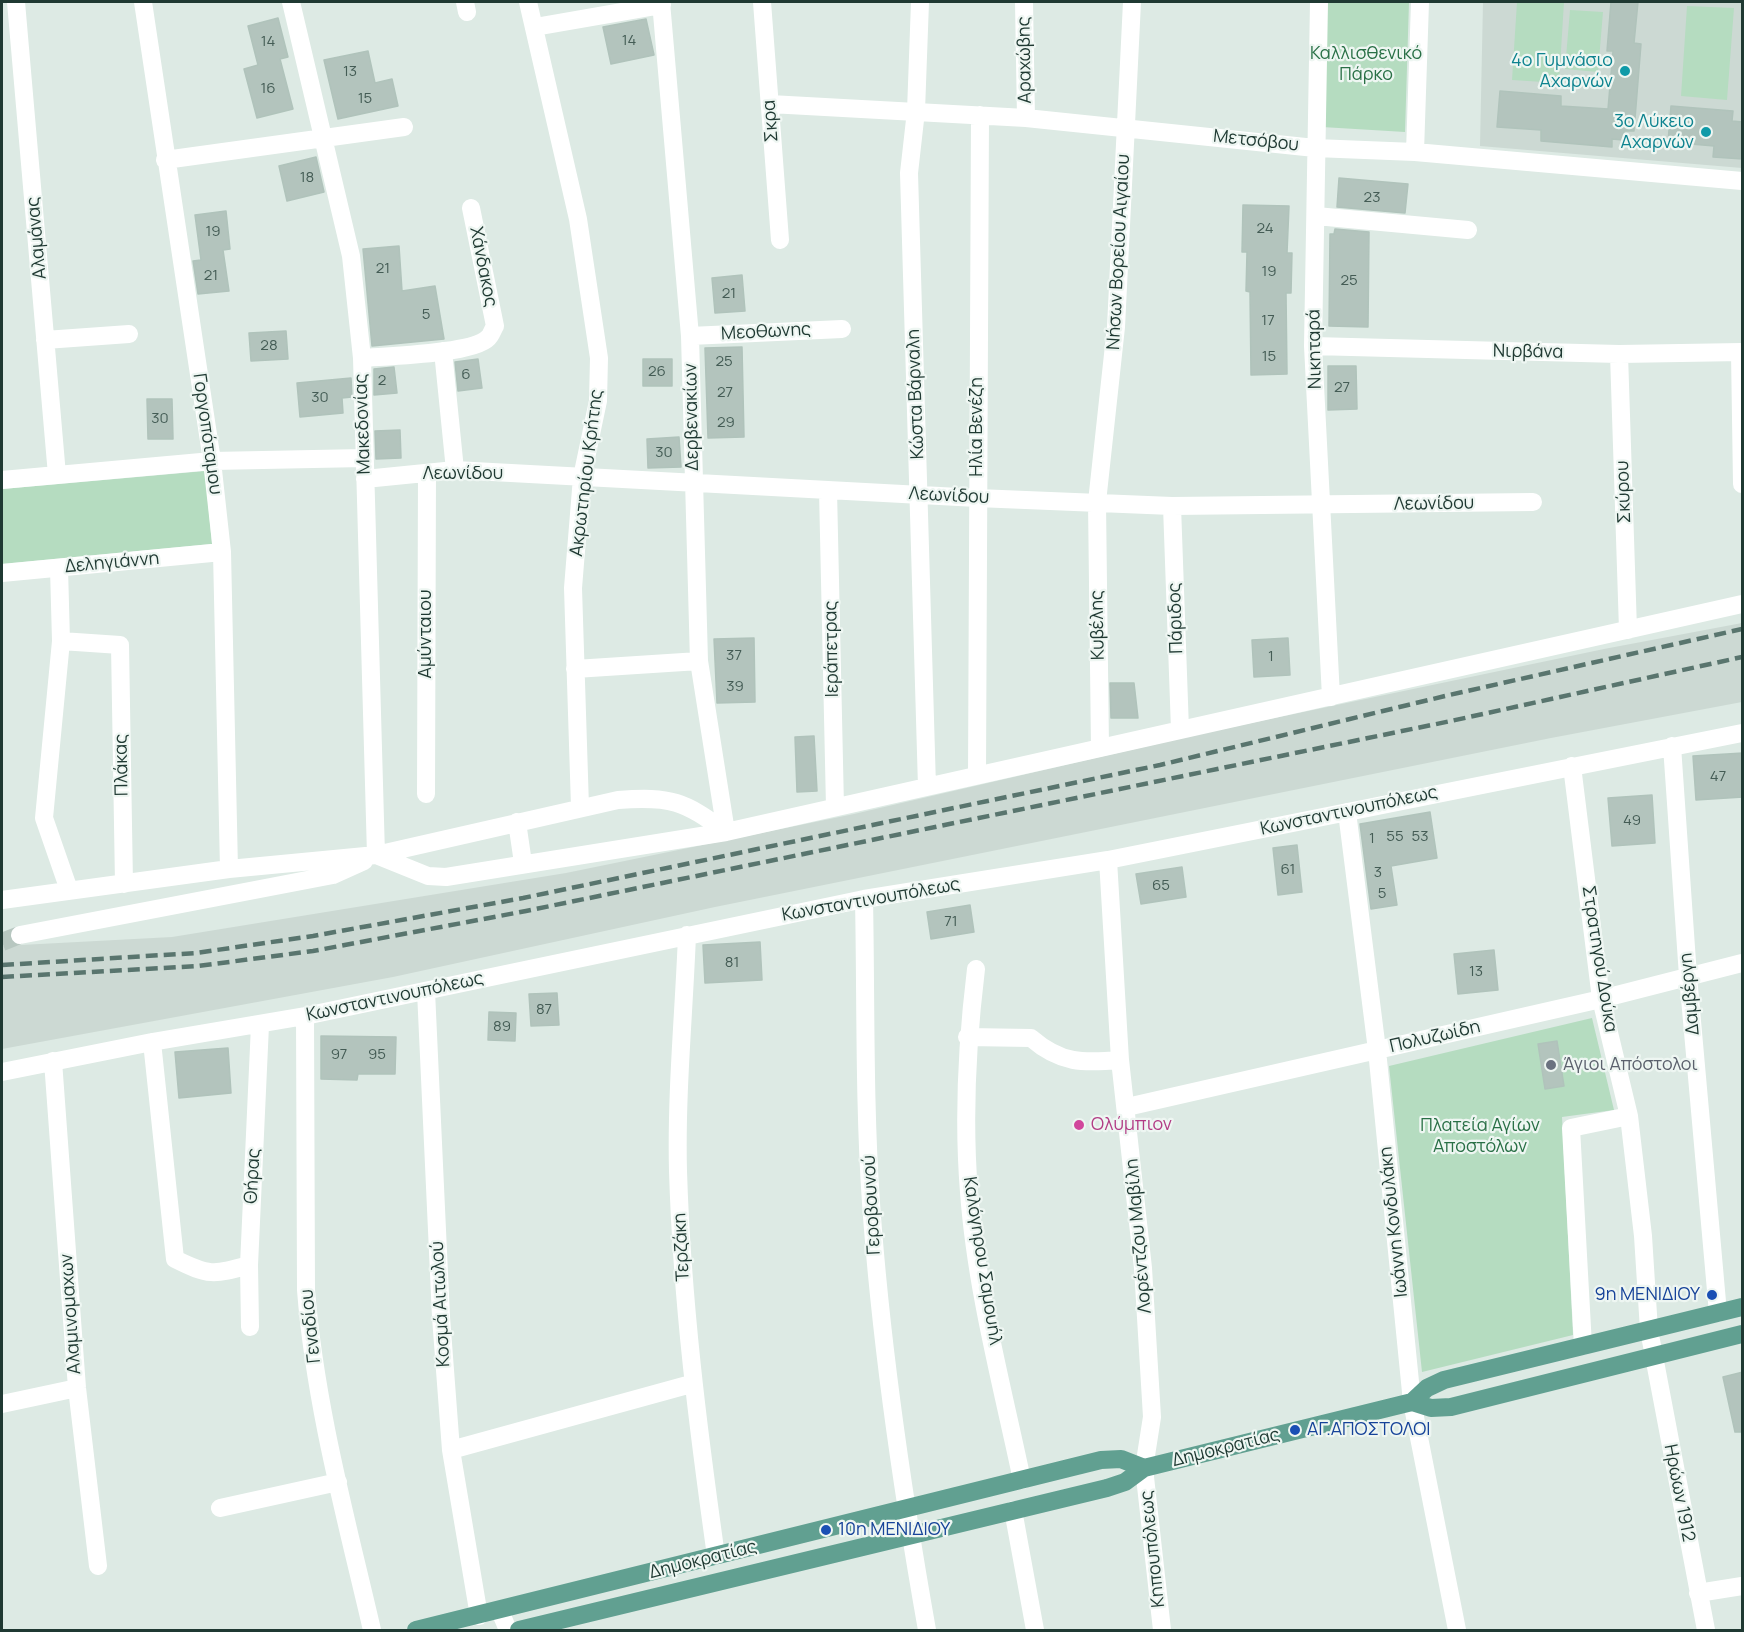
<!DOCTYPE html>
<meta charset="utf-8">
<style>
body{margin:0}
#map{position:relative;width:1744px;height:1632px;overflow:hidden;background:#ddeae4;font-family:Manrope,sans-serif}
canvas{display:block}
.frame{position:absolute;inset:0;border:3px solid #1f3932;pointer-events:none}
</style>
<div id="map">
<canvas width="1744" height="1632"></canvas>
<div class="frame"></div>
</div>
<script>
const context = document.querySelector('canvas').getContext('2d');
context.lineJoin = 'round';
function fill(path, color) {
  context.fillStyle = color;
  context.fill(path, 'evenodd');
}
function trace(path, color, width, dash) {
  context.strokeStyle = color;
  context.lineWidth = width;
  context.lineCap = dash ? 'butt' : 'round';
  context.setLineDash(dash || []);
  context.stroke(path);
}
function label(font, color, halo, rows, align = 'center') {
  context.font = font + ' Manrope,sans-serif';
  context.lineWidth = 4.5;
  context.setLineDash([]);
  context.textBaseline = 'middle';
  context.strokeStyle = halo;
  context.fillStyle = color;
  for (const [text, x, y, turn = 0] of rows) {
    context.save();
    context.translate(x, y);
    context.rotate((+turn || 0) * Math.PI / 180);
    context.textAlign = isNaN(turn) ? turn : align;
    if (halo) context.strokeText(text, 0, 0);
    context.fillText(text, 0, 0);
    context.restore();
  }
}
fill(new Path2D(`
 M 1483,2 L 1742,2 L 1742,168 L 1480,146 Z
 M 1742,623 L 1742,702 L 1551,738 L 715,907 L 393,977 L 2,1049 L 2,946 L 172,937 L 566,873 L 854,814 L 1208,732 L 1604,649 Z`), '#ccd9d3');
fill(new Path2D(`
 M 1327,2 L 1409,2 L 1405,132 L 1322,127 Z
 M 1517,2 L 1564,2 L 1559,83 L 1512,80 Z
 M 1687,6 L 1734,8 L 1727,100 L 1681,96 Z
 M 1570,10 L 1603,12 L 1598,72 L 1565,69 Z
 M 205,471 L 212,544 L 2,564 L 2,489 Z
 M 1592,1018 L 1614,1110 L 1562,1117 L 1573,1335 L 1422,1372 L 1389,1066 Z`), '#b5dcc0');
const building = new Path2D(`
 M 1611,2 L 1638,2 L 1634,43 L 1641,44 L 1634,131 L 1624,131 L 1623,140 L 1612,139 L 1612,147 L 1541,141 L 1541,130 L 1497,127 L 1500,91 L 1561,96 L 1561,106 L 1608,109 L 1613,51 L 1607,51 Z
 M 278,18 L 288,57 L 280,59 L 293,109 L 257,118 L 244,69 L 258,65 L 248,26 Z
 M 646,19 L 654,55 L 611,64 L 603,27 Z
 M 368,51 L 375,83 L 392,79 L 398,106 L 338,119 L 324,60 Z
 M 1671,106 L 1733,111 L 1732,121 L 1743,122 L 1743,159 L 1713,157 L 1714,146 L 1668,142 Z
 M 316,157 L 324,192 L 287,201 L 279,166 Z
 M 1339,178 L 1408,184 L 1405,213 L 1337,207 Z
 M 1243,205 L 1289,206 L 1287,253 L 1292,253 L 1291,293 L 1286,293 L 1287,374 L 1251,375 L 1250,292 L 1246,291 L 1247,252 L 1242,252 Z
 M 226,211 L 230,249 L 223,250 L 229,291 L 198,294 L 193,261 L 201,260 L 195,215 Z
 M 1335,229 L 1369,232 L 1368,327 L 1329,326 L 1330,234 L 1334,234 Z
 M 399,246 L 402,291 L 435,286 L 444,339 L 372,346 L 363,249 Z
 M 742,275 L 745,311 L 715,313 L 712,278 Z
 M 286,331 L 288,359 L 251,361 L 249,333 Z
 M 742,347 L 744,437 L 708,438 L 705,348 Z
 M 478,359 L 482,388 L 458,391 L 455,362 Z
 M 643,359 L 672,359 L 672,386 L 643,386 Z
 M 1328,366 L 1356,366 L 1357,409 L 1328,410 Z
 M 394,367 L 397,393 L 374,395 L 374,369 Z
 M 351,378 L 352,397 L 342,398 L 343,413 L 300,417 L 297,383 Z
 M 147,399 L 172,399 L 173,439 L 148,439 Z
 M 400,430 L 401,458 L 376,459 L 375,431 Z
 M 679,437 L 681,467 L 648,468 L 647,439 Z
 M 754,638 L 755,702 L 717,703 L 714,639 Z
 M 1288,638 L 1290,675 L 1254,677 L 1252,640 Z
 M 1110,683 L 1134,683 L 1138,718 L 1111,718 Z
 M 814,736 L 817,791 L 797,792 L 795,737 Z
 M 1743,753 L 1743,797 L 1696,800 L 1693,756 Z
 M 1652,795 L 1655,843 L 1612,846 L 1608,798 Z
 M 1430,812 L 1437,858 L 1391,866 L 1397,905 L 1371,909 L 1360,824 Z
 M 1297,845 L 1302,892 L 1278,895 L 1273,848 Z
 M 1182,867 L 1186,897 L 1141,904 L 1136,874 Z
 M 970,905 L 974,932 L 931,939 L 927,912 Z
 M 760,942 L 762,980 L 705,983 L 703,945 Z
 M 1494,950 L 1498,990 L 1458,994 L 1454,954 Z
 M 557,993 L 559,1025 L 531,1026 L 529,994 Z
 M 489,1012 L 516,1013 L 515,1041 L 488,1040 Z
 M 321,1036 L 396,1037 L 395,1074 L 358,1074 L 357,1080 L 321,1079 Z
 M 1557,1041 L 1564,1086 L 1545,1089 L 1538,1044 Z
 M 228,1048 L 231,1093 L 179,1098 L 175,1052 Z
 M 1743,1372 L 1743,1432 L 1735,1432 L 1723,1377 Z`);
fill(building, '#b3c4bd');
trace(building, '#b0c3bb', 1.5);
trace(new Path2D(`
 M 2,942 L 20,935`), '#b7c7c0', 18, [18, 9]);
trace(new Path2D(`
 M 16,2 L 57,475
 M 143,2 L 212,461 L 222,552 L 229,869
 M 291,2 L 351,256 L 362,358 L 376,855
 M 465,2 L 467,12
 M 528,2 L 578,219 L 599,358 L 598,401 L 582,477 L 573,588 L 580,807
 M 661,2 L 690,336 L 699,661 L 726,832
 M 762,2 L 780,240
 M 920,2 L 916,111 L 909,173 L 927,787
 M 1024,2 L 1026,118
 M 1319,2 L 1313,346 L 1331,697
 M 535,27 L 662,5
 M 770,104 L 1026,118 L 1315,148 L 1415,152 L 1742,181
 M 1415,152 L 1420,2
 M 165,160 L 404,127
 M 1316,216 L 1468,230
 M 690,336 L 842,329
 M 45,340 L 129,334
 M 1313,346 L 1619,354 L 1742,352
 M 443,351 L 455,470
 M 1740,352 L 1742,484
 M 1619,354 L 1628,630
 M 362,358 C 386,356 473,354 488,338 C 491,336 493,329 495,326 L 471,208
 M 365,479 L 455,470 L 977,498 L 1172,506 L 1533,502
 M 2,480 L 212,461 L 364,458
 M 828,490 L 835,807
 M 1172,506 L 1180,730
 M 59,568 L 61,641 L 44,818 L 69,890
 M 2,573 L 222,552
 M 61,641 L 120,645 L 124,884
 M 575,669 L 699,661
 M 1672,746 L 1688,976 L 1718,1313
 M 1100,748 L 1097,502 L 1116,327 L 1132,2
 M 1572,766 L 1601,999 L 1629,1116 L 1643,1236 L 1649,1330 L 1706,1630
 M 977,775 L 980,115
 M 426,794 L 427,473
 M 1347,812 L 1377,1050 L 1412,1402 L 1457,1630
 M 517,822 L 523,863
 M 376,855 L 428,876 L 446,877 L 726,832 L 1742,604
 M 1108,860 L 1120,1060 L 1143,1268 L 1152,1417 L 1144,1468 L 1162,1630
 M 864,899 C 866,1000 864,1102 871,1203 C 881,1346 902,1489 927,1630
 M 2,900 L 229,869 L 376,855 L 618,800 C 671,796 684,801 726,832
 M 20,935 L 333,875 L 364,861
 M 687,935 C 684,1013 676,1093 678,1171 C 682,1302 698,1428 716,1556
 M 976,969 C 967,1043 963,1118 969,1192 C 976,1289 1002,1385 1022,1480
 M 426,991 L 441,1317 L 451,1450 L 479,1616
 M 305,1016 L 306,1290 C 315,1405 346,1518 372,1630
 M 967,1037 L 1031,1038 C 1061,1064 1083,1063 1120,1060
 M 152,1042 L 175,1259 C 209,1276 213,1275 249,1265
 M 53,1061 L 77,1388 L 98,1566
 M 2,1072 L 152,1042 L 305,1016 L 864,899 L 1108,860 L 1742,733
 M 1127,1107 L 1601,999 L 1742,963
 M 250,1327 L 249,1265 L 260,1025
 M 1583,1346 L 1571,1128 L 1629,1116
 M 2,1404 L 77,1388
 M 451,1450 L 691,1384
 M 220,1508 L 338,1482
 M 1013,1510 L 1035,1630
 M 1698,1593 L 1742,1586
 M 500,1611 L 508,1630`), '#fff', 18);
trace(new Path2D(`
 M 1412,1402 L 1431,1408 L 1451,1407 L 1742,1334
 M 416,1630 L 1101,1460 L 1121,1459 L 1144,1468
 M 519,1630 L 1107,1488 L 1125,1482 L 1144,1468 L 1412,1402 L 1427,1388 L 1444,1380 L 1742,1307`), '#61a091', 18);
trace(new Path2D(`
 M 2,965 L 196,953 L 313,936 L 523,898 L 1160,765 L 1445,696 L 1742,629
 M 2,977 L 198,966 L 313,951 L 526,911 L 1451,721 L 1742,657`), '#59756e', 4.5, [12, 6]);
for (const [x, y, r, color] of [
 [1625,71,6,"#0f9aa8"],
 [1706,132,6,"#0f9aa8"],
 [1551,1065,6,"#6b7280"],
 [1079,1125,6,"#d1479c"],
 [1712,1295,6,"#1a4fb4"],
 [1295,1430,6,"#1a4fb4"],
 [826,1530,6,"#1a4fb4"]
]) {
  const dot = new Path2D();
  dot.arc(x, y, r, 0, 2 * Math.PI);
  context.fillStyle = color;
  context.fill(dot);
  trace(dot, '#eef6f2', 2);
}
label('15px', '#445c55', null, [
 ["14",629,41],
 ["14",268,42],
 ["13",350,72],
 ["16",268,89],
 ["15",365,99],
 ["18",307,178],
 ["23",1372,198],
 ["24",1265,229],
 ["19",213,232],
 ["21",383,269],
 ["19",1269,272],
 ["21",211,276],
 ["25",1349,281],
 ["21",729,294],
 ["5",426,315],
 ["17",1268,321],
 ["28",269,346],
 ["15",1269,357],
 ["25",724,362],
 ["26",657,372],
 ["6",466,375],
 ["2",382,381],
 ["27",1342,388],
 ["27",725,393],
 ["30",320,398],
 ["30",160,419],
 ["29",726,423],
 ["30",664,453],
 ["37",734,656],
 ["1",1271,657],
 ["39",735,687],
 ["47",1718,777],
 ["49",1632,821],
 ["55",1395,837],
 ["53",1420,837],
 ["1",1372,839],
 ["61",1288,870],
 ["3",1378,873],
 ["65",1161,886],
 ["5",1382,894],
 ["71",951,922],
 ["81",732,963],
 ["13",1476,972],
 ["87",544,1010],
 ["89",502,1027],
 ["97",339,1055],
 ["95",377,1055]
]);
label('18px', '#297046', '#eef6f2', [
 ["Καλλισθενικό",1366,54],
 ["Πάρκο",1366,75],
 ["Πλατεία Αγίων",1480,1126],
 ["Αποστόλων",1480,1147]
]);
label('18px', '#1f3932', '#eef6f2', [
 ["Αραχώβης",1025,60,-91],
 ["Σκρα",771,121,-94],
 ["Μετσόβου",1256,141,6],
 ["Αλαμάνας",37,238,-95],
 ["Νήσων Βορείου Αιγαίου",1119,252,-87],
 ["Χάνδακος",483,267,79],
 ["Μεοθωνης",766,332,-3],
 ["Νικηταρά",1315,349,-91],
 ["Νιρβάνα",1528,352,1],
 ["Κώστα Βάρναλη",916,394,-92],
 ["Δερβενακίων",692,417,-91],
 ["Μακεδονίας",363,424,-92],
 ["Ηλία Βενέζη",977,427,-90],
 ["Γοργοπόταμου",207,434,82],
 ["Ακρωτηρίου Κρήτης",587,473,-83],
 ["Λεωνίδου",463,474],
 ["Σκύρου",1624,492,-92],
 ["Λεωνίδου",949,496,3],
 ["Λεωνίδου",1434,504,-1],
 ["Δεληγιάννη",112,563,-5],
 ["Πάριδος",1176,618,-92],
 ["Κυβέλης",1098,625,-91],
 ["Αμύνταιου",426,634,-90],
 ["Ιεράπετρας",832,649,-91],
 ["Πλάκας",122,765,-91],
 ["Κωνσταντινουπόλεως",1349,811,-12],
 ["Κωνσταντινουπόλεως",871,900,-10],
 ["Στρατηγού Δούκα",1599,959,81],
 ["Δαμβέργη",1690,994,-95],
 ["Κωνσταντινουπόλεως",395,997,-12],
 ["Πολυζωίδη",1435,1037,-13],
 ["Θήρας",253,1176,-87],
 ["Γεροβουνού",872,1205,-93],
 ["Ιωάννη Κονδυλάκη",1394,1222,-96],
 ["Λορέντζου Μαβίλη",1139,1236,-95],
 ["Τερζάκη",682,1247,-93],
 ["Καλόγηρου Σαμουήλ",982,1261,81],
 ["Κοσμά Αιτωλού",441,1304,-93],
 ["Αλαμινομαχων",71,1314,-94],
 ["Γεναδίου",311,1326,-96],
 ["Δημοκρατίας",1226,1448,-14],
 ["Ηρώων 1912",1679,1493,79],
 ["Κηπουπόλεως",1153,1549,-96],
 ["Δημοκρατίας",703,1560,-14]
]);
label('18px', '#0d838f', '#eef6f2', [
 ["4ο Γυμνάσιο",1613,61],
 ["Αχαρνών",1613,82],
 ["3ο Λύκειο",1694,122],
 ["Αχαρνών",1694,143]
], 'right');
label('18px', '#5b616d', '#eef6f2', [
 ["Άγιοι Απόστολοι",1563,1065]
], 'left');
label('18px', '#b23c85', '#eef6f2', [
 ["Ολύμπιον",1091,1125]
], 'left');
label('18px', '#164399', '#eef6f2', [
 ["9η ΜΕΝΙΔΙΟΥ",1700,1295,"right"],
 ["ΑΓ.ΑΠΟΣΤΟΛΟΙ",1307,1430],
 ["10η ΜΕΝΙΔΙΟΥ",838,1530]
], 'left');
</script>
